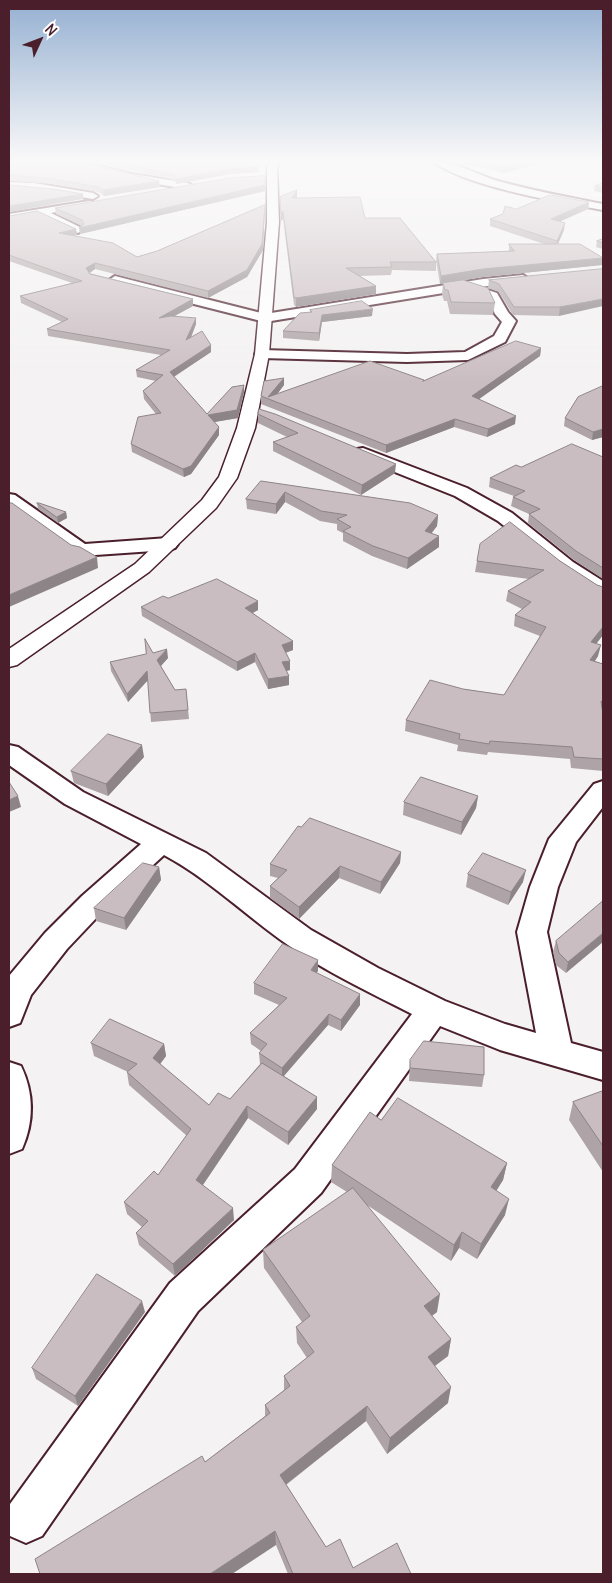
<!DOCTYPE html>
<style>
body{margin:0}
#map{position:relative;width:612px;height:1583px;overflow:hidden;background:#f4f2f2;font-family:Delius,sans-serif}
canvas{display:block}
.frame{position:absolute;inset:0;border:10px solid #4a1f2b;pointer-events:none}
.north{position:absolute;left:15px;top:15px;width:50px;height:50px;-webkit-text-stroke:4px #fff;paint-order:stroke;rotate:47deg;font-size:14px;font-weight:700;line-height:20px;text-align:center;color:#4a1f2b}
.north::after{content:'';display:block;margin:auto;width:18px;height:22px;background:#4a1f2b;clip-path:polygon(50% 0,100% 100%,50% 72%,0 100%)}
</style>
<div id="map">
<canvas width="612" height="1583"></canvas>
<div class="frame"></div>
<div class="north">N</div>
</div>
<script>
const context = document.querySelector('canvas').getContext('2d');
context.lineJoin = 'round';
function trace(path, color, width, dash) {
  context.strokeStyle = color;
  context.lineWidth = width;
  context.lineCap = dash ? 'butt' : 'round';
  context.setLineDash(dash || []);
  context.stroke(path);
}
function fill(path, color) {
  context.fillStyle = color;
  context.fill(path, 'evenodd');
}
const street = new Path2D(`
 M 62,161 L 81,161 L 132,174 L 188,183 L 193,186 L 188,189 L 131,180 Z
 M 433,161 C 455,161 477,175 498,181 C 533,191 568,197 603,204 L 603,210 C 563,203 463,186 433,161 Z
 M 9,182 L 34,183 L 93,193 L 98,196 L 93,199 L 34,189 L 9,188 Z
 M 89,201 L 93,202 L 93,206 L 51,213 L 82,228 L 83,230 L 78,233 L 39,215 L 9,220 L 9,214 Z
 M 523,275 L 529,279 L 527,282 L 479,287 L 497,293 L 508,312 L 516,321 L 505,342 L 468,360 L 407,362 L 262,358 L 257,357 L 255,354 L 257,351 L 262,350 L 407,354 L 465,352 L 494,336 L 502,322 L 495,314 L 488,298 L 462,290 L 265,322 L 111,283 L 109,280 L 115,276 L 265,314 L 483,279 Z
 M 363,448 L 467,488 L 512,513 L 573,562 L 603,581 L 603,596 L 596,594 L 559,570 L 498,521 L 455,496 L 357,457 L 355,453 L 357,449 Z
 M 9,494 L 15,495 L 85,544 L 168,538 L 175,540 L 178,544 L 175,548 L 168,550 L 81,556 L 74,554 L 9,507 Z
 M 9,745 L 18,747 L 83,792 L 206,853 L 311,930 L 378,968 L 445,1001 L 505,1024 L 536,1033 L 517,932 L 530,887 L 549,839 L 594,784 L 603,781 L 603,807 L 576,842 L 558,887 L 547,932 L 571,1043 L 603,1052 L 603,1080 L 500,1050 L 440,1026 L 321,1193 L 198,1311 L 42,1536 L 26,1543 L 10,1536 L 10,1504 L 170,1283 L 295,1169 L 412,1014 C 371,993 326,972 288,945 C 246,916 209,879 164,855 L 102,912 L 67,949 L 31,995 L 20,1023 L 9,1027 L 9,976 L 45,933 L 82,896 L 141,844 L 65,804 L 9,765 Z
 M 9,1062 L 21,1066 C 34,1093 34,1122 22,1149 L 9,1154 Z`);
const primary = new Path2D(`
 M 270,161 L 279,161 L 277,168 L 279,222 L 269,354 L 255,428 L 237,478 L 216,508 L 149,572 L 17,665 L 9,667 L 9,649 L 135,564 L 202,500 L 219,477 L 237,428 L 255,354 L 267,222 L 267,168 Z`);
trace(street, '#4a1f2b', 4);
trace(primary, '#4a1f2b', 3);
fill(street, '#fff');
fill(primary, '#fff');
fill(new Path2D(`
 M 9,161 L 160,187 L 104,196 L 98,192 L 54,184 L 9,181 Z
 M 91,161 L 255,161 L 259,172 L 230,174 L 176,184 L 174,180 Z
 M 453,161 L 550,161 L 503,173 Z
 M 265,176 L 265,191 L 80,234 L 82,226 L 56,214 L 55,208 Z
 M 603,183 L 603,193 L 594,191 L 595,186 Z
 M 297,190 L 296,198 L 365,218 L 436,262 L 436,271 L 392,270 L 391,275 L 360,276 L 376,286 L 376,294 L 296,307 L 294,305 L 283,219 L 281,221 L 280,197 Z
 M 589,202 L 588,209 L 560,221 L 564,230 L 558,244 L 603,258 L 602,265 L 483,277 L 463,280 L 488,288 L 489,280 L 603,269 L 559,316 L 513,315 L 499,292 L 488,288 L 495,303 L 493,315 L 450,314 L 447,301 L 444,301 L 442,295 L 443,283 L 440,284 L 436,261 L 437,254 L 509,251 L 509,244 L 544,244 L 490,226 L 490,219 L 516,209 Z
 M 265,205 L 263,250 L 247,277 L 208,298 L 95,269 L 89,273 L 193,299 L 193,306 L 175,316 L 196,324 L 191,338 L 211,345 L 211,352 L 174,377 L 207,414 L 244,392 L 238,418 L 214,422 L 219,427 L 219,435 L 191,474 L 184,477 L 132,452 L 131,444 L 156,414 L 144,399 L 143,391 L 156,381 L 137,377 L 136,370 L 161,355 L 48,336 L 47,329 L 62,322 L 21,303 L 20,296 L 72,283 L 9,261 L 9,216 L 76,229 L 77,235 L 74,236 L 137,257 L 157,251 Z
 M 603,239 L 603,249 L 596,247 L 597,241 Z
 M 310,310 L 372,316 L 322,322 L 319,341 L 283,338 L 283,331 L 310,312 Z
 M 541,348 L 540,356 L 479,399 L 515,424 L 487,437 L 454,427 L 386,453 L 261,404 L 261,396 L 284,378 L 284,385 L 277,394 L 424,381 Z
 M 603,386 L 603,437 L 592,440 L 564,426 L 565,418 Z
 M 258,414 L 395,473 L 361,495 L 273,451 L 273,442 L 287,437 L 258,423 Z
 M 603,457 L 603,579 L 574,560 L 528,523 L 529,514 L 511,506 L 513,497 L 514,496 L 489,487 L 490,478 L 521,467 Z
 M 261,481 L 438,515 L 437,526 L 431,533 L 439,547 L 407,569 L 372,556 L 343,541 L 343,533 L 337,530 L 337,524 L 320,521 L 285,502 L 276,514 L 247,509 L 246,499 Z
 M 37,503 L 66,512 L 67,518 L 58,523 L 38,509 Z
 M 477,561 L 560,561 L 597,585 L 603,587 L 603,635 L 596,644 L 598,656 L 595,661 L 603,664 L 603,771 L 571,768 L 570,759 L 488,752 L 487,755 L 457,751 L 458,745 L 405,731 L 406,720 L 463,689 L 504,695 L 540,636 L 514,626 L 515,615 L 522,609 L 506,601 L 508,591 L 529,579 L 475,572 Z
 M 168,598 L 258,610 L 253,613 L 293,650 L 285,653 L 290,670 L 286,671 L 289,676 L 289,685 L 268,689 L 255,662 L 237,671 L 142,616 L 141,607 Z
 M 153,653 L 168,658 L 161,666 L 175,690 L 186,689 L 189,719 L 151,722 L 148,680 L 128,702 L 111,671 L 110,662 Z
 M 144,757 L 108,796 L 74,783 L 71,771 Z
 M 478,796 L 476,808 L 461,835 L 403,815 L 404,802 Z
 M 401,852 L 400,863 L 380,894 L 339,878 L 299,919 L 270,898 L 270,886 L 278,878 L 270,876 L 270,864 Z
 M 159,867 L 161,880 L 126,930 L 96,921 L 94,908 Z
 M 468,874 L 523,882 L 508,905 L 466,887 Z
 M 603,901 L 566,973 L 556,965 L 553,952 L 556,941 Z
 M 318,971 L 316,973 L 360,1005 L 341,1031 L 328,1025 L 284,1076 L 317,1097 L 317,1109 L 288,1145 L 248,1118 L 203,1185 L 234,1220 L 175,1276 L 139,1245 L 136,1233 L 142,1227 L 127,1214 L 124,1202 L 158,1175 L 187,1136 L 129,1085 L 127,1072 L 128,1072 L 94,1056 L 91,1043 L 164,1044 L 166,1056 L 160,1064 L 209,1105 L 230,1099 L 260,1064 L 259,1053 L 261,1051 L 251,1044 L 250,1033 L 279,1005 L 254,994 L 254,983 Z
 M 410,1060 L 484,1075 L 482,1087 L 409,1081 Z
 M 603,1091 L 603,1172 L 569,1120 L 573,1102 Z
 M 381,1120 L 507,1163 L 503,1180 L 496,1191 L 505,1215 L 477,1259 L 459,1248 L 451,1261 L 367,1205 L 437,1312 L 432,1316 L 451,1339 L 448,1356 L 435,1366 L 448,1403 L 387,1454 L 366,1421 L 286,1485 L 326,1547 L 353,1568 L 411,1574 L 288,1574 L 276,1545 L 205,1462 L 265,1416 L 265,1405 L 284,1390 L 284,1376 L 307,1358 L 297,1343 L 296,1327 L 302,1322 L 264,1268 L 263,1250 L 347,1192 L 331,1182 L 332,1165 Z
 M 145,1312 L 78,1406 L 36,1379 L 32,1368 Z`), '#aea3a6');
fill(new Path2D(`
 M 532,161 L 550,161 L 503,173 L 504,168 Z
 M 259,167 L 259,172 L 230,174 L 176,184 L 176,179 L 229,169 Z
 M 159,181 L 160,187 L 104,196 L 103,190 Z
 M 265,185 L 265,191 L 80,234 L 79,228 Z
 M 297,190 L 297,197 L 292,205 L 292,198 Z
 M 83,194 L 83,199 L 9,212 L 9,206 Z
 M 589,202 L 588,209 L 550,226 L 551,219 Z
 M 265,205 L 263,250 L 247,277 L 208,298 L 208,291 Z
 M 283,211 L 283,219 L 281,221 L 281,214 Z
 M 565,223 L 564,230 L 556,248 L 557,241 Z
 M 76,229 L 77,235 L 60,239 L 59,233 Z
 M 603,258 L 602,265 L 483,277 L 440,284 L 441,276 L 483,269 Z
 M 95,263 L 95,269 L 87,275 L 86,268 Z
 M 376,286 L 376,294 L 296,307 L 296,298 Z
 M 193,299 L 193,306 L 159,324 L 159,318 Z
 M 603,299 L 603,306 L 559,316 L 560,307 Z
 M 373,309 L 372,316 L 322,322 L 319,341 L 319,333 L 322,315 Z
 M 196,318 L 196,324 L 187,347 L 186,340 Z
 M 211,345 L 211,352 L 170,379 L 170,372 Z
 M 541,348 L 540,356 L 472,404 L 472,396 Z
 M 284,378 L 284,385 L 272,401 L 268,397 Z
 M 244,385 L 244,392 L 238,418 L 209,423 L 208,415 Z
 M 516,416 L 515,424 L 487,437 L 488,429 Z
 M 455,419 L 454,427 L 386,453 L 386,445 Z
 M 219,427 L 219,435 L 191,474 L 184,477 L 183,469 Z
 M 603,429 L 603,437 L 592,440 L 593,432 Z
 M 396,464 L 395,473 L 361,495 L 362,485 Z
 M 285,492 L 285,502 L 276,514 L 276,504 Z
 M 66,512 L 67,518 L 58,523 L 57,517 Z
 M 438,515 L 437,526 L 425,542 L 425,531 Z
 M 439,536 L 439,547 L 407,569 L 408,558 Z
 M 97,557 L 98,568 L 9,607 L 9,595 Z
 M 258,601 L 258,610 L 246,616 L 245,608 Z
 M 603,627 L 603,635 L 589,653 L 591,642 Z
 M 293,641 L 293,650 L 282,654 L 282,645 Z
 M 601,645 L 598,656 L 588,671 L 590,660 Z
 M 167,649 L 168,658 L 158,669 L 157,660 Z
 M 255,653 L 255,662 L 237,671 L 237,662 Z
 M 290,661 L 290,670 L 282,672 L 282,662 Z
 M 147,671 L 148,680 L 128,702 L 127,694 Z
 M 289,676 L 289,685 L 268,689 L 268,679 Z
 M 142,745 L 144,757 L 108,796 L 106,784 Z
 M 18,796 L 21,807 L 9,812 L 9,800 Z
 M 478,796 L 476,808 L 461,835 L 462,822 Z
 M 401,852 L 400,863 L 380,894 L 381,882 Z
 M 340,866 L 339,878 L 299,919 L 299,907 Z
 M 159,867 L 161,880 L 126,930 L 124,918 Z
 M 526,870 L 523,882 L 508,905 L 511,892 Z
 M 603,933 L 603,942 L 566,973 L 568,962 Z
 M 318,960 L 318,971 L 310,981 L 311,970 Z
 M 360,994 L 360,1005 L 341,1031 L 341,1020 Z
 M 329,1014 L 328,1025 L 282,1078 L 282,1068 Z
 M 164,1044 L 166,1056 L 155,1071 L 153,1058 Z
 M 317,1097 L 317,1109 L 288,1145 L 288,1132 Z
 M 247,1106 L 248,1118 L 198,1192 L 196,1180 Z
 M 507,1163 L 503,1180 L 488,1204 L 491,1187 Z
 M 509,1199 L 505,1215 L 477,1259 L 481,1244 Z
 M 233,1208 L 234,1220 L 175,1276 L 173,1264 Z
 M 462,1232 L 459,1248 L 451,1261 L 454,1245 Z
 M 440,1294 L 437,1312 L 422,1323 L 424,1306 Z
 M 142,1301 L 145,1312 L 78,1406 L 75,1396 Z
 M 451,1339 L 448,1356 L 425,1373 L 428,1357 Z
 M 451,1387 L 448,1403 L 387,1454 L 390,1438 Z
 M 367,1406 L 366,1421 L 280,1489 L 280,1475 Z
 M 275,1531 L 276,1545 L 232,1574 L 210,1574 Z`), '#8d8487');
const building = new Path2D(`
 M 9,161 L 76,161 L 159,181 L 103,190 L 98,187 L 54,179 L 9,175 Z
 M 112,161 L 255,161 L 259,167 L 229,169 L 176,179 L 174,175 Z
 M 474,161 L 532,161 L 504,168 Z
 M 265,176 L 265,185 L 79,228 L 84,224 L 82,220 L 55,208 L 230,178 Z
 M 603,183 L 603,188 L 595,186 Z
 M 9,185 L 53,189 L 83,194 L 9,206 Z
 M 297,190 L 292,198 L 360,197 L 365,218 L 400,218 L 436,262 L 390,262 L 392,267 L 346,268 L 376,286 L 296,298 L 294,297 L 283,211 L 281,214 L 280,197 Z
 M 550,195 L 589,202 L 551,219 L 565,223 L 557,241 L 490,219 L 503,214 L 505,206 L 516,209 Z
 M 265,205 L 262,244 L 247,270 L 208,291 L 95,263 L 86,268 L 90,274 L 193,299 L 159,318 L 171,316 L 196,318 L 186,340 L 202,331 L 211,345 L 170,372 L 207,414 L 232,387 L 244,385 L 237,410 L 208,415 L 219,427 L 191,466 L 183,469 L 131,444 L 138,417 L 161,413 L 143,391 L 163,375 L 136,370 L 170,350 L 47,329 L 68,319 L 20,296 L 82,281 L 9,255 L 9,216 L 37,211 L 76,229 L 59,233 L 113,243 L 137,257 L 157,251 Z
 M 603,239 L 603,243 L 597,241 Z
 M 509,244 L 580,244 L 603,258 L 483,269 L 441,276 L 437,254 L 514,251 Z
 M 603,269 L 603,299 L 560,307 L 514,307 L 499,284 L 489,280 Z
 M 463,280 L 488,288 L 495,303 L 451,302 L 448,290 L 445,290 L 443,283 Z
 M 362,301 L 373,309 L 322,315 L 319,333 L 283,331 L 300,313 L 312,312 L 310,310 Z
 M 516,341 L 541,348 L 472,396 L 516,416 L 488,429 L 455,419 L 386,445 L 261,396 L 264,381 L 284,378 L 268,397 L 370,361 L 424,380 L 423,381 Z
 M 603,386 L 603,429 L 593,432 L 565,418 L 578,397 Z
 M 259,409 L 275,414 L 396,464 L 362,485 L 273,442 L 298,433 L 258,414 Z
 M 572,444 L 603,457 L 603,568 L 576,551 L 529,514 L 540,509 L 513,497 L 525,491 L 490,478 L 516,465 L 521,467 Z
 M 261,481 L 410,503 L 438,515 L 425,531 L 439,536 L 408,558 L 373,546 L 343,531 L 351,527 L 337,519 L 347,515 L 321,511 L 285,492 L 276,504 L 246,499 Z
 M 9,503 L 12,503 L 71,545 L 80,547 L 97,557 L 9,595 Z
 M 37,503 L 39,503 L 66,512 L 57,517 Z
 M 510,522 L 560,561 L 597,585 L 603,587 L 603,627 L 591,642 L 601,645 L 590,660 L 603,664 L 603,702 L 601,701 L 603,714 L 603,759 L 574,757 L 572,747 L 490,741 L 489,744 L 459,739 L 460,734 L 406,720 L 430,680 L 463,689 L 504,695 L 546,627 L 515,615 L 531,602 L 508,591 L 544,570 L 477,561 L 480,544 Z
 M 217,579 L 258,601 L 245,608 L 293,641 L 282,645 L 290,661 L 282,662 L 289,676 L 268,679 L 255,653 L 237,662 L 141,607 L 163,596 L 168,598 Z
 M 145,639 L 153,653 L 167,649 L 157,660 L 175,690 L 186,689 L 188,710 L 150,713 L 147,671 L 127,694 L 110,662 L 146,654 Z
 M 108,734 L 142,745 L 106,784 L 71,771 Z
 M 421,777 L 478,796 L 462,822 L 404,802 Z
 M 9,782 L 18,796 L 9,800 Z
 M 310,818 L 401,852 L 381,882 L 340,866 L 299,907 L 270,886 L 287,870 L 270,864 L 298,826 L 301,827 Z
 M 483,853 L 526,870 L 511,892 L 468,874 Z
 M 143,863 L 159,867 L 124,918 L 94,908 Z
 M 603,901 L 603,933 L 568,962 L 559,953 L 556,941 Z
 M 283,944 L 318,960 L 311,970 L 360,994 L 341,1020 L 329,1014 L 282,1068 L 259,1053 L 267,1044 L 250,1033 L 287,998 L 254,983 Z
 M 110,1019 L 164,1044 L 153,1058 L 209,1105 L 218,1093 L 230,1099 L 262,1063 L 317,1097 L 288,1132 L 247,1106 L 196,1180 L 233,1208 L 173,1264 L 136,1233 L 148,1221 L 124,1202 L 154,1171 L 158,1175 L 191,1129 L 127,1072 L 137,1064 L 91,1043 Z
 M 424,1041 L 484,1047 L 484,1075 L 410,1068 L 410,1060 Z
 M 603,1091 L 603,1146 L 573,1102 Z
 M 398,1098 L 507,1163 L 491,1187 L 509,1199 L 481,1244 L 462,1232 L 454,1245 L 332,1165 L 370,1112 L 381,1120 Z
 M 353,1188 L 440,1294 L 424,1306 L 451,1339 L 428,1357 L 451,1387 L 390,1438 L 367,1406 L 280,1475 L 326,1547 L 340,1539 L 353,1568 L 397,1543 L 411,1574 L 293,1574 L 275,1531 L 210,1574 L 40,1574 L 35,1559 L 202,1456 L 205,1462 L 270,1413 L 265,1405 L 290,1386 L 284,1376 L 314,1352 L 296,1327 L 310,1316 L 263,1250 Z
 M 97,1274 L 142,1301 L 75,1396 L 32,1368 Z`);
fill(building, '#cabdc1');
trace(building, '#8d8487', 1);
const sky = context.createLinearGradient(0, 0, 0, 383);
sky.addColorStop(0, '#95b0d1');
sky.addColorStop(0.42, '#faf9f9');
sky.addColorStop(1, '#faf9f900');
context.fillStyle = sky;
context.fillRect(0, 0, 612, 383);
</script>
